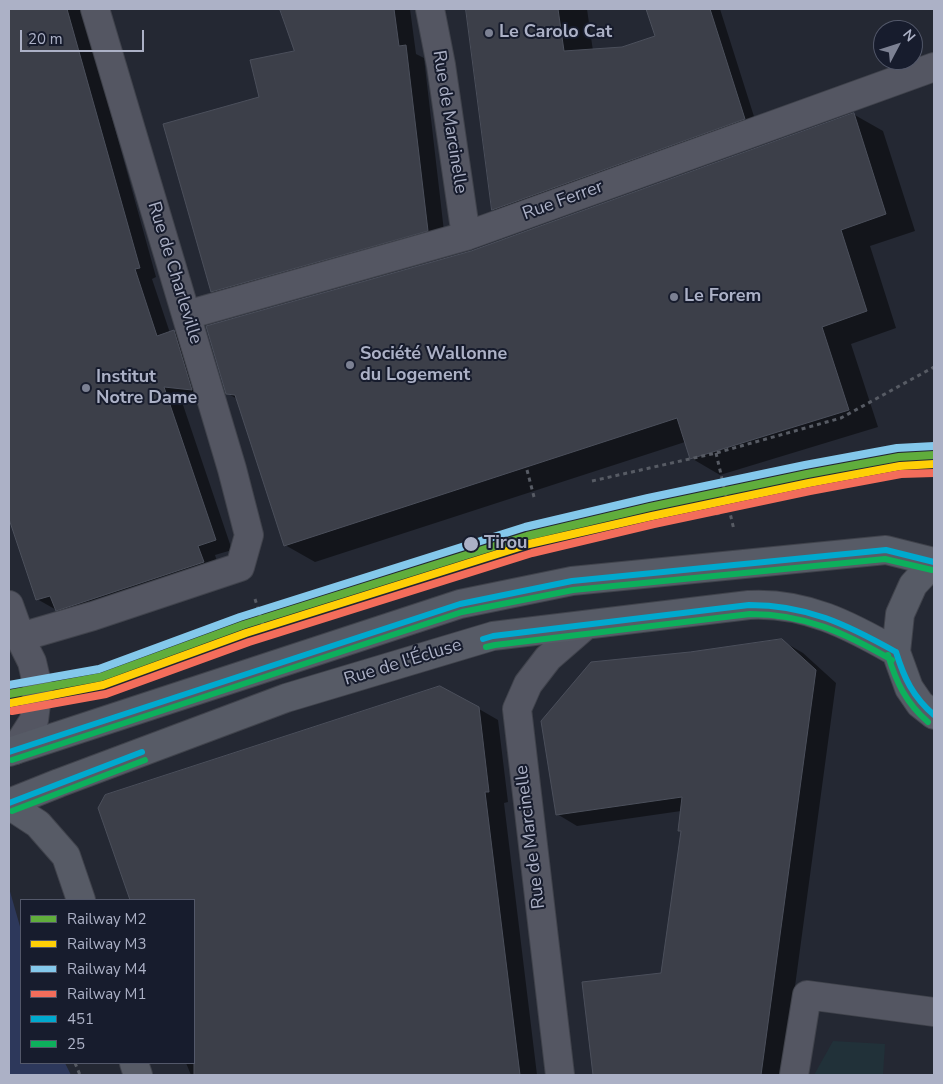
<!DOCTYPE html>
<meta charset="utf-8">
<style>
body{margin:0}
#map{position:relative;width:943px;height:1084px;overflow:hidden;background:#242833;font-family:"Nunito Sans",sans-serif}
canvas{display:block}
.frame{position:absolute;inset:0;border:10px solid #acb1c6;pointer-events:none}
.legend{position:absolute;left:20px;top:899px;width:175px;height:165px;box-sizing:border-box;background:#171c2d;border:1px solid #53586a;margin:0;padding:6px 9px;list-style:none;font-size:15px;color:#acb1c6}
.legend li{display:flex;align-items:center;gap:10px;height:25px}
.legend b{width:25px;border:1px solid #53586a}
.north{position:absolute;left:873px;top:20px;width:50px;height:50px;box-sizing:border-box;background:#171c2d;border:1px solid #53586a;border-radius:50%;rotate:50deg;font-size:14px;font-weight:700;line-height:20px;text-align:center;color:#acb1c6}
.north::after{content:'';display:block;margin:auto;width:18px;height:22px;background:#7c8193;clip-path:polygon(50% 0,100% 100%,50% 72%,0 100%)}
.scale{position:absolute;left:20px;top:30px;width:124px;height:22px;box-sizing:border-box;border:2px solid #acb1c6;border-top:0;padding-left:6px;font-size:15px;line-height:18px;white-space:nowrap;color:#acb1c6;-webkit-text-stroke:4px #171c2d;paint-order:stroke}
</style>
<div id="map">
<canvas width="943" height="1084"></canvas>
<div class="frame"></div>
<ul class="legend">
<li><b style="height:6px;background:#60ad3c"></b>Railway M2</li>
<li><b style="height:6px;background:#ffcf06"></b>Railway M3</li>
<li><b style="height:6px;background:#84c8eb"></b>Railway M4</li>
<li><b style="height:6px;background:#f36d5b"></b>Railway M1</li>
<li><b style="height:6px;background:#00a9ce"></b>451</li>
<li><b style="height:6px;background:#0daf5c"></b>25</li>
</ul>
<div class="north">N</div>
<div class="scale">20 m</div>
</div>
<script>
const context = document.querySelector('canvas').getContext('2d');
context.lineJoin = 'round';
function fill(path, color) {
  context.fillStyle = color;
  context.fill(path, 'evenodd');
}
function trace(path, color, width, dash) {
  context.strokeStyle = color;
  context.lineWidth = width;
  context.lineCap = dash ? 'butt' : 'round';
  context.setLineDash(dash || []);
  context.stroke(path);
}
function label(font, color, halo, rows, align = 'center') {
  context.font = font + ' "Nunito Sans",sans-serif';
  context.lineWidth = 4;
  context.setLineDash([]);
  context.textBaseline = 'middle';
  context.strokeStyle = halo;
  context.fillStyle = color;
  for (const [text, x, y, turn = 0] of rows) {
    context.save();
    context.translate(x, y);
    context.rotate((+turn || 0) * Math.PI / 180);
    context.textAlign = isNaN(turn) ? turn : align;
    if (halo) context.strokeText(text, 0, 0);
    context.fillText(text, 0, 0);
    context.restore();
  }
}
fill(new Path2D(`
 M 833,1041 L 885,1044 L 883,1075 L 814,1075 Z`), '#213139');
fill(new Path2D(`
 M 9,888 L 21,930 L 21,1063 L 65,1063 L 71,1075 L 9,1075 Z`), '#2d385b');
fill(new Path2D(`
 M 9,9 L 82,9 L 156,277 L 152,279 L 170,333 L 174,331 L 191,341 L 208,399 L 180,396 L 232,550 L 215,555 L 220,571 L 74,620 L 37,599 L 9,515 Z
 M 283,9 L 410,9 L 416,54 L 424,58 L 445,240 L 229,301 L 212,291 L 261,98 L 295,52 Z
 M 467,9 L 587,9 L 593,51 L 623,48 L 657,37 L 648,9 L 720,9 L 757,126 L 506,217 L 493,209 Z
 M 853,114 L 883,131 L 915,231 L 870,246 L 896,328 L 851,344 L 878,427 L 720,475 L 691,458 L 685,442 L 315,562 L 285,545 L 237,399 L 227,393 L 472,252 Z
 M 782,641 L 803,653 L 836,683 L 783,1075 L 595,1075 L 584,983 L 662,974 L 682,832 L 679,830 L 681,811 L 577,826 L 557,814 L 690,654 Z
 M 479,709 L 498,720 L 508,802 L 504,803 L 537,1075 L 191,1075 L 186,1063 L 194,1063 L 194,900 L 131,900 L 100,808 Z`), '#0007');
const building = new Path2D(`
 M 9,9 L 67,9 L 140,268 L 135,269 L 157,336 L 174,330 L 192,390 L 164,387 L 216,540 L 198,546 L 204,562 L 56,611 L 50,596 L 36,600 L 9,519 Z
 M 280,9 L 394,9 L 399,46 L 406,45 L 428,231 L 211,292 L 163,124 L 259,97 L 250,60 L 294,51 Z
 M 466,9 L 558,9 L 564,51 L 622,47 L 655,36 L 646,9 L 710,9 L 745,119 L 492,210 Z
 M 854,113 L 886,214 L 841,230 L 867,311 L 822,327 L 849,410 L 690,459 L 677,418 L 284,546 L 235,395 L 226,394 L 206,326 L 471,251 Z
 M 782,639 L 816,670 L 761,1075 L 593,1075 L 582,982 L 661,973 L 681,831 L 678,831 L 682,797 L 556,815 L 541,721 L 591,662 L 690,652 Z
 M 440,686 L 479,707 L 489,792 L 485,792 L 520,1075 L 194,1075 L 194,900 L 130,900 L 98,808 L 105,795 Z`);
fill(building, '#3c3f49');
trace(building, '#4b4f5b', 1);
const street = new Path2D(`
 M 430,9 L 441,65 L 466,236
 M 187,315 L 466,236 L 934,67
 M 9,605 L 23,644 L 32,662 L 38,688 L 34,720 L 15,750
 M 21,637 L 93,616 L 240,567 L 249,535 L 232,469 L 95,9
 M 560,1075 L 517,709 L 528,684 L 548,658 L 586,625
 M 794,1075 L 807,995 L 934,1012`);
const secondary = new Path2D(`
 M 934,562 L 913,585 L 900,614 L 896,652 L 909,688 L 920,704 L 934,715
 M 9,752 L 460,604 L 572,581 L 886,550 L 934,562
 M 9,803 L 59,783 L 286,698 L 493,636 L 749,605 C 805,602 849,625 896,652
 M 9,805 L 38,824 L 66,856 L 81,900
 M 134,1063 L 138,1075`);
trace(street, '#40434c', 30);
trace(secondary, '#40434c', 30);
trace(new Path2D(`
 M 716,453 L 734,530
 M 527,470 L 534,497
 M 592,481 L 716,453 L 841,418 L 934,367
 M 716,514 L 729,510
 M 255,599 L 265,631
 M 75,1063 L 80,1075`), '#575b64', 3, [4, 4]);
trace(street, '#545662', 28);
trace(secondary, '#575b66', 28);
trace(new Path2D(`
 M 483,639 L 493,636 L 749,605 C 807,605 846,624 896,652
 M 896,652 C 904,678 913,697 934,715
 M 9,752 L 460,604 L 572,581 L 886,550 L 934,562
 M 9,803 L 142,752`), '#00a9ce', 6);
trace(new Path2D(`
 M 486,647 L 495,645 L 750,614 C 805,614 845,633 892,660
 M 888,655 C 896,682 906,703 928,722
 M 12,760 L 462,612 L 573,590 L 885,559 L 932,570
 M 12,811 L 145,760`), '#0daf5c', 6);
trace(new Path2D(`
 M 9,694 L 101,677 L 243,625 L 527,536 L 650,507 L 807,474 L 899,457 L 934,455`), '#60ad3c', 8);
trace(new Path2D(`
 M 11,703 L 103,685 L 246,633 L 529,544 L 652,516 L 809,483 L 900,466 L 934,464`), '#ffcf06', 8);
trace(new Path2D(`
 M 9,685 L 99,669 L 240,617 L 525,527 L 648,498 L 805,465 L 897,448 L 934,446`), '#84c8eb', 8);
trace(new Path2D(`
 M 12,711 L 106,694 L 249,642 L 532,553 L 654,524 L 810,491 L 901,474 L 934,473`), '#f36d5b', 8);
for (const [x, y, r, color] of [
 [489,33,5,"#7c8193"],
 [674,297,5,"#7c8193"],
 [350,365,5,"#7c8193"],
 [86,388,5,"#7c8193"],
 [471,544,8,"#acb1c6"]
]) {
  const dot = new Path2D();
  dot.arc(x, y, r, 0, 2 * Math.PI);
  context.fillStyle = color;
  context.fill(dot);
  trace(dot, '#171c2d', 2);
}
label('bold 18px', '#acb1c6', '#171c2d', [
 ["Le Carolo Cat",499,33],
 ["Le Forem",684,297],
 ["Société Wallonne",360,355],
 ["du Logement",360,376],
 ["Institut",96,378],
 ["Notre Dame",96,399]
], 'left');
label('18px', '#acb1c6', '#171c2d', [
 ["Rue de Marcinelle",449,122,81],
 ["Rue Ferrer",563,201,-20],
 ["Rue de Charleville",174,273,73],
 ["Rue de l'Écluse",403,663,-17],
 ["Rue de Marcinelle",531,837,-97]
]);
label('bold 18px', '#acb1c6', '#171c2d', [
 ["Tirou",484,544]
], 'left');
</script>
